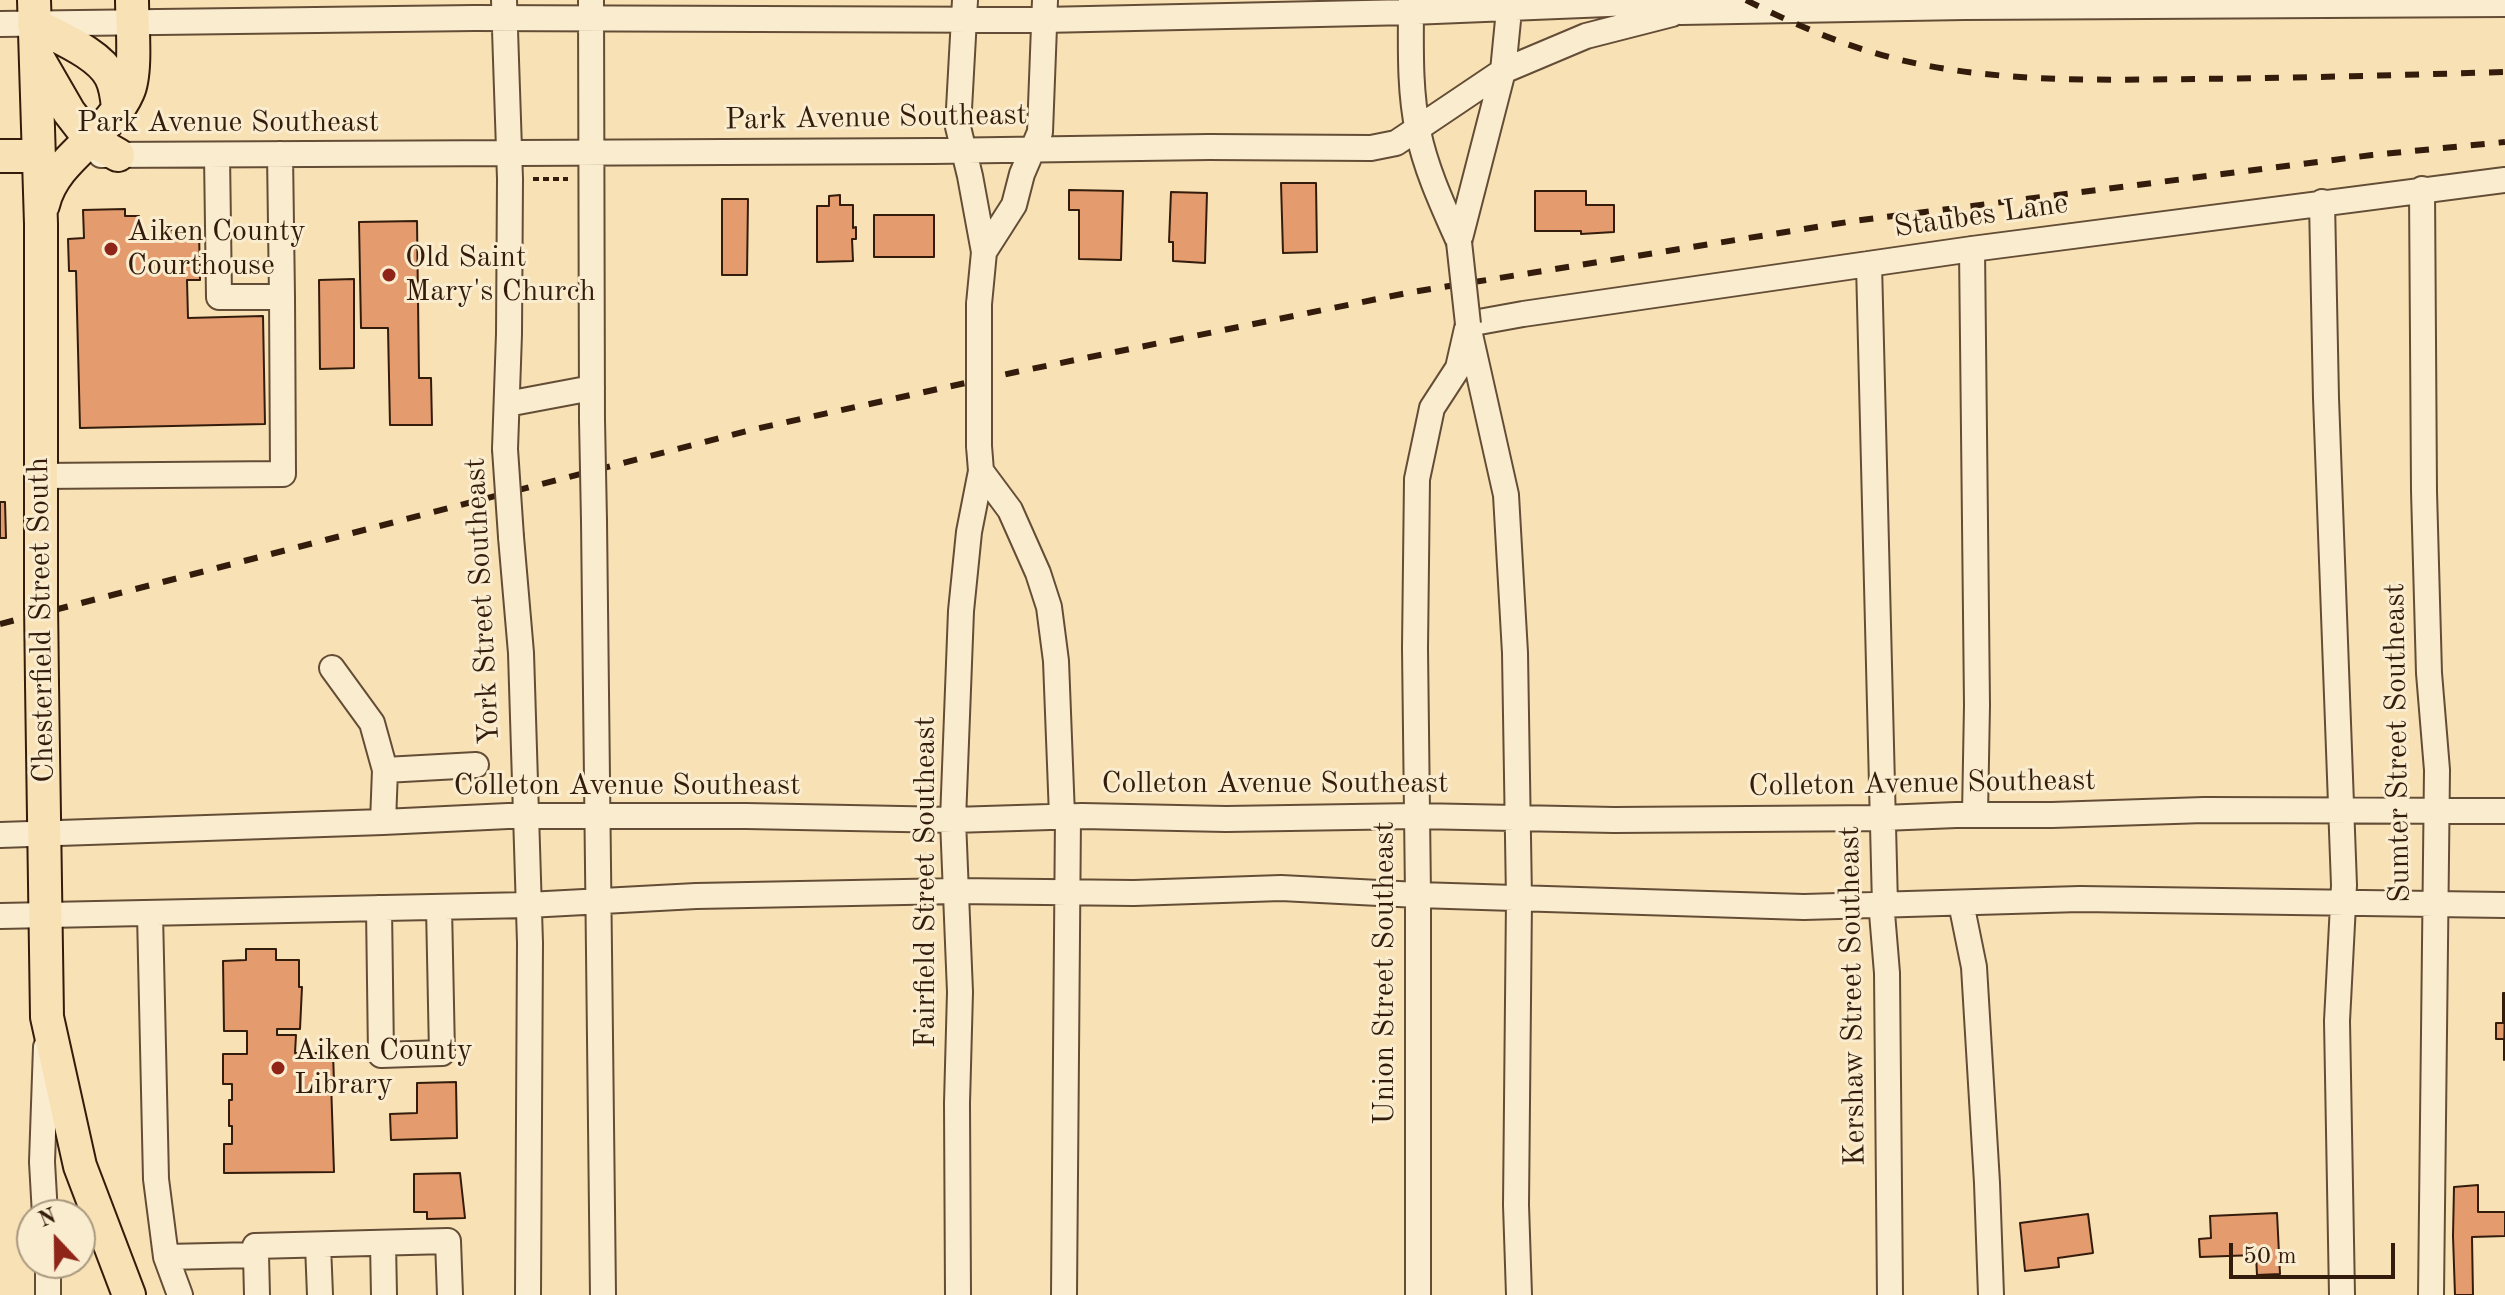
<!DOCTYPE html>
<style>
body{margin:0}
#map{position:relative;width:2505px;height:1295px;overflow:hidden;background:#f8e1b5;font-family:"Old Standard TT",serif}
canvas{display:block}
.north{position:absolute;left:16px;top:1199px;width:80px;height:80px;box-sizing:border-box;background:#faeccf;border:2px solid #aa9981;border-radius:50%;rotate:338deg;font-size:22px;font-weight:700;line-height:32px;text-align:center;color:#331c0b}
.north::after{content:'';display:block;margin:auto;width:28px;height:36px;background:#8f2418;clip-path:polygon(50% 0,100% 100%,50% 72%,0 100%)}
.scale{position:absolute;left:2229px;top:1243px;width:166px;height:36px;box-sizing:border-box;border:4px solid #331c0b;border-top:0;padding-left:10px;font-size:24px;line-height:28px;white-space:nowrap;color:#331c0b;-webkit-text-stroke:6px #faeccf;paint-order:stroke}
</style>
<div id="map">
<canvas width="2505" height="1295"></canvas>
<div class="north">N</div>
<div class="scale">50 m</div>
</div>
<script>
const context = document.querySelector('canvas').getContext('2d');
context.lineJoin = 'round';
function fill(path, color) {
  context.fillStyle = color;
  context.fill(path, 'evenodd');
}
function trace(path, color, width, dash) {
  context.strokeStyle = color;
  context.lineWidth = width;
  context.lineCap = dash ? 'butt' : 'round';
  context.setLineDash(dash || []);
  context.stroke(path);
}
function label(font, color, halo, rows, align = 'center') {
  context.font = font + ' "Old Standard TT",serif';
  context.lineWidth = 6;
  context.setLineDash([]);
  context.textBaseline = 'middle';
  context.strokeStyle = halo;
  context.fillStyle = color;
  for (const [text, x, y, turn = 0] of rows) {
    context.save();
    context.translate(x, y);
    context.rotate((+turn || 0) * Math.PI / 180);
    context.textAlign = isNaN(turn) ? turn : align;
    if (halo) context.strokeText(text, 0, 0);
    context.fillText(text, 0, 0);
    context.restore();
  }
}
const building = new Path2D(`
 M 1281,183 L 1316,183 L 1317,252 L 1283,253 Z
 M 1069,190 L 1123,191 L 1121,260 L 1079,259 L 1079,210 L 1069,210 Z
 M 1535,191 L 1586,191 L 1586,205 L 1614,205 L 1614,232 L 1581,234 L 1581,231 L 1535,231 Z
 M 1171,192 L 1207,193 L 1205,263 L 1173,261 L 1173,242 L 1169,242 Z
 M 840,195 L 840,205 L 853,205 L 853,228 L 856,227 L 856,239 L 852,239 L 853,261 L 817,262 L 817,206 L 829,206 L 829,196 Z
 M 722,199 L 748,199 L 747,275 L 722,275 Z
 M 125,209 L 125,216 L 139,216 L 139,240 L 166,239 L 166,230 L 199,229 L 200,280 L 187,280 L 188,318 L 263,316 L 265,424 L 80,428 L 76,271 L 69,271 L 68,239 L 84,238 L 83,210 Z
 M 874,215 L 934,215 L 934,257 L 874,257 Z
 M 417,221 L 419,378 L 431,378 L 432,425 L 390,425 L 388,328 L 361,328 L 359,222 Z
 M 354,279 L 354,368 L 320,369 L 319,280 Z
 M 0,502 L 5,502 L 6,538 L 0,538 Z
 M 246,949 L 276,949 L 276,960 L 299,960 L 299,987 L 302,987 L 300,1029 L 277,1029 L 277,1035 L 296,1035 L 295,1053 L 333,1053 L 334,1082 L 331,1082 L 334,1172 L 224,1173 L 224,1144 L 232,1144 L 232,1126 L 229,1126 L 229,1100 L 232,1100 L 232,1084 L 223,1084 L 223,1054 L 247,1054 L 247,1031 L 224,1031 L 223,961 L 246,960 Z
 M 2503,993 L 2505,993 L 2504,1060 L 2504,1039 L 2496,1039 L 2496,1023 L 2503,1023 Z
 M 456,1082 L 457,1138 L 391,1140 L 390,1114 L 417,1113 L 417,1083 Z
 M 460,1173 L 465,1218 L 427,1219 L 427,1212 L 414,1212 L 414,1174 Z
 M 2478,1185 L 2478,1212 L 2505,1212 L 2505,1236 L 2472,1237 L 2473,1295 L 2455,1295 L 2453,1236 L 2454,1187 Z
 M 2277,1213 L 2280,1274 L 2257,1275 L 2256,1255 L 2200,1257 L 2199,1239 L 2211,1238 L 2210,1216 Z
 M 2088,1214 L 2093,1253 L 2058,1258 L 2059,1267 L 2025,1271 L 2020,1223 Z`);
fill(building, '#e49c6f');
trace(building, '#331c0b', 2);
const minor = new Path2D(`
 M 504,0 L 510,179 L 509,334 L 505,449
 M 591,0 L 592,420
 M 965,0 L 958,127 L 970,176 L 984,252 L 979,304
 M 1411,0 C 1411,43 1409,89 1418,131 C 1426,170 1443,206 1459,242
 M 0,24 L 474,18 L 1043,20 L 1411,12 L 1632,3 L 1681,12 L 1964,7 L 2505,4
 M 280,154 L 282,297
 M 101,155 L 933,151 L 1209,147 L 1371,148 L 1396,143 L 1503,71 L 1586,36 L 1672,14
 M 2422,189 L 2424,491 L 2429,673 L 2437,770 L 2431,1295
 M 2322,202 L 2326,398 L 2344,885 L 2337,1021 L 2342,1295
 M 1459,242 L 1503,71 L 1510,0
 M 1972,249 L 1977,705 L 1975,815
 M 984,252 L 1014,205 L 1022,174 L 1040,132 L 1045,0
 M 1869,264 L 1885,905 L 1882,913 L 1887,973 L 1890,1295
 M 1468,324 L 1523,314 L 1972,249 L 2505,180
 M 1469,330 L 1506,495 L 1515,653 L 1519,899 L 1516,1205 L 1519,1295
 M 507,404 L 592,388
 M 981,471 L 1010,510 L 1038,573 L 1049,607 L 1056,661 L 1062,816
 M 40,476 L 283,474 L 282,297 L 219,297 L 217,155
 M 594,521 L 603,1295
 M 511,537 L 521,653 L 530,943 L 528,1295
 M 332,668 L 372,723 L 385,770 L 383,822
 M 385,770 L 476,765
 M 0,835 L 383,822 L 508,816 L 746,816 L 953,820 L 1082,816 L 1226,819 L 1416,816 L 1614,820 L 1883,818 L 1956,815 L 2052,815 L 2204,810 L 2505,811
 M 1961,903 L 1974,967 L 1987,1183 L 1991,1295
 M 379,908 L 381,1055 L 442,1053 L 439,907
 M 150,914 L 156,1179 L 166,1257 L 180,1295
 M 0,916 L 528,905 L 696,896 L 956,891 L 1134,893 L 1281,888 L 1418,895 L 1804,907 L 2080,899 L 2505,905
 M 45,1215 L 42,1162 L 46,1047
 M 383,1243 L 384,1295
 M 318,1245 L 320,1295
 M 256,1255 L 257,1295
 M 166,1257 L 256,1255 L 255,1246 L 448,1241 L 450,1295
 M 48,1263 L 48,1295
 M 958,1295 L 957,1103 L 960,992 L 953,820 L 961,611 L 969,532 L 981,471 L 979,446
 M 1064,1295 L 1068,816
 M 1418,1295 L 1418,895 L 1415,648 L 1417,479 L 1432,408 L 1458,368 L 1468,324`);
const major = new Path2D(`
 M 34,0 L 41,224 L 41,604
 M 34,24 C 57,37 99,53 111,77 C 116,87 117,97 118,108
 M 39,60 L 69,112 L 90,139 L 118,155
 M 0,156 L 39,156
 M 43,205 C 54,157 109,136 128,92 C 137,73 132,23 132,0
 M 42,684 L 47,1017 L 80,1166 L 129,1295`);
trace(minor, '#644d36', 28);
trace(major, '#331c0b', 36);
trace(new Path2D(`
 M 533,179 L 568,179`), '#331c0b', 4, [6, 4]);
trace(minor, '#faeccf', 24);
trace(major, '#f8e1b5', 32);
trace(new Path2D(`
 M 1746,0 C 1793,24 1842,45 1893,58 C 1991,83 2095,80 2195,79 C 2298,78 2402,75 2505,72
 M 0,624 L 755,429 L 1016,372 L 1412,292 L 1854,221 L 2372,155 L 2505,142`), '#331c0b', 6, [14, 14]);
const minorBridge = new Path2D(`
 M 1459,242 L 1468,324
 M 979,304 L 979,446
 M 592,420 L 594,521
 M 505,449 L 511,537`);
const majorBridge = new Path2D(`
 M 41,604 L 42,684`);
trace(minorBridge, '#644d36', 28, []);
trace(majorBridge, '#331c0b', 36, []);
trace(minorBridge, '#faeccf', 24);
trace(majorBridge, '#f8e1b5', 32);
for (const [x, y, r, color] of [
 [111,249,8,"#8f2418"],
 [389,275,8,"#8f2418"],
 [278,1068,8,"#8f2418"]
]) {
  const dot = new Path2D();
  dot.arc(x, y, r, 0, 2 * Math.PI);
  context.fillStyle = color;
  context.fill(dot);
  trace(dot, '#faeccf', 3);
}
label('30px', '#331c0b', '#faeccf', [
 ["Park Avenue Southeast",876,118,-1],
 ["Park Avenue Southeast",228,123],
 ["Staubes Lane",1981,216,-8],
 ["York Street Southeast",483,601,-93],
 ["Chesterfield Street South",42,620,-91],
 ["Sumter Street Southeast",2398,743,-91],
 ["Colleton Avenue Southeast",1275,784],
 ["Colleton Avenue Southeast",1922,784,-1],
 ["Colleton Avenue Southeast",627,786],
 ["Fairfield Street Southeast",926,882,-90],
 ["Union Street Southeast",1385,973,-90],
 ["Kershaw Street Southeast",1853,996,-91]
]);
label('30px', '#331c0b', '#faeccf', [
 ["Aiken County",127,232],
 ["Courthouse",127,266],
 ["Old Saint",405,258],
 ["Mary's Church",405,292],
 ["Aiken County",294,1051],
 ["Library",294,1085]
], 'left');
</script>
